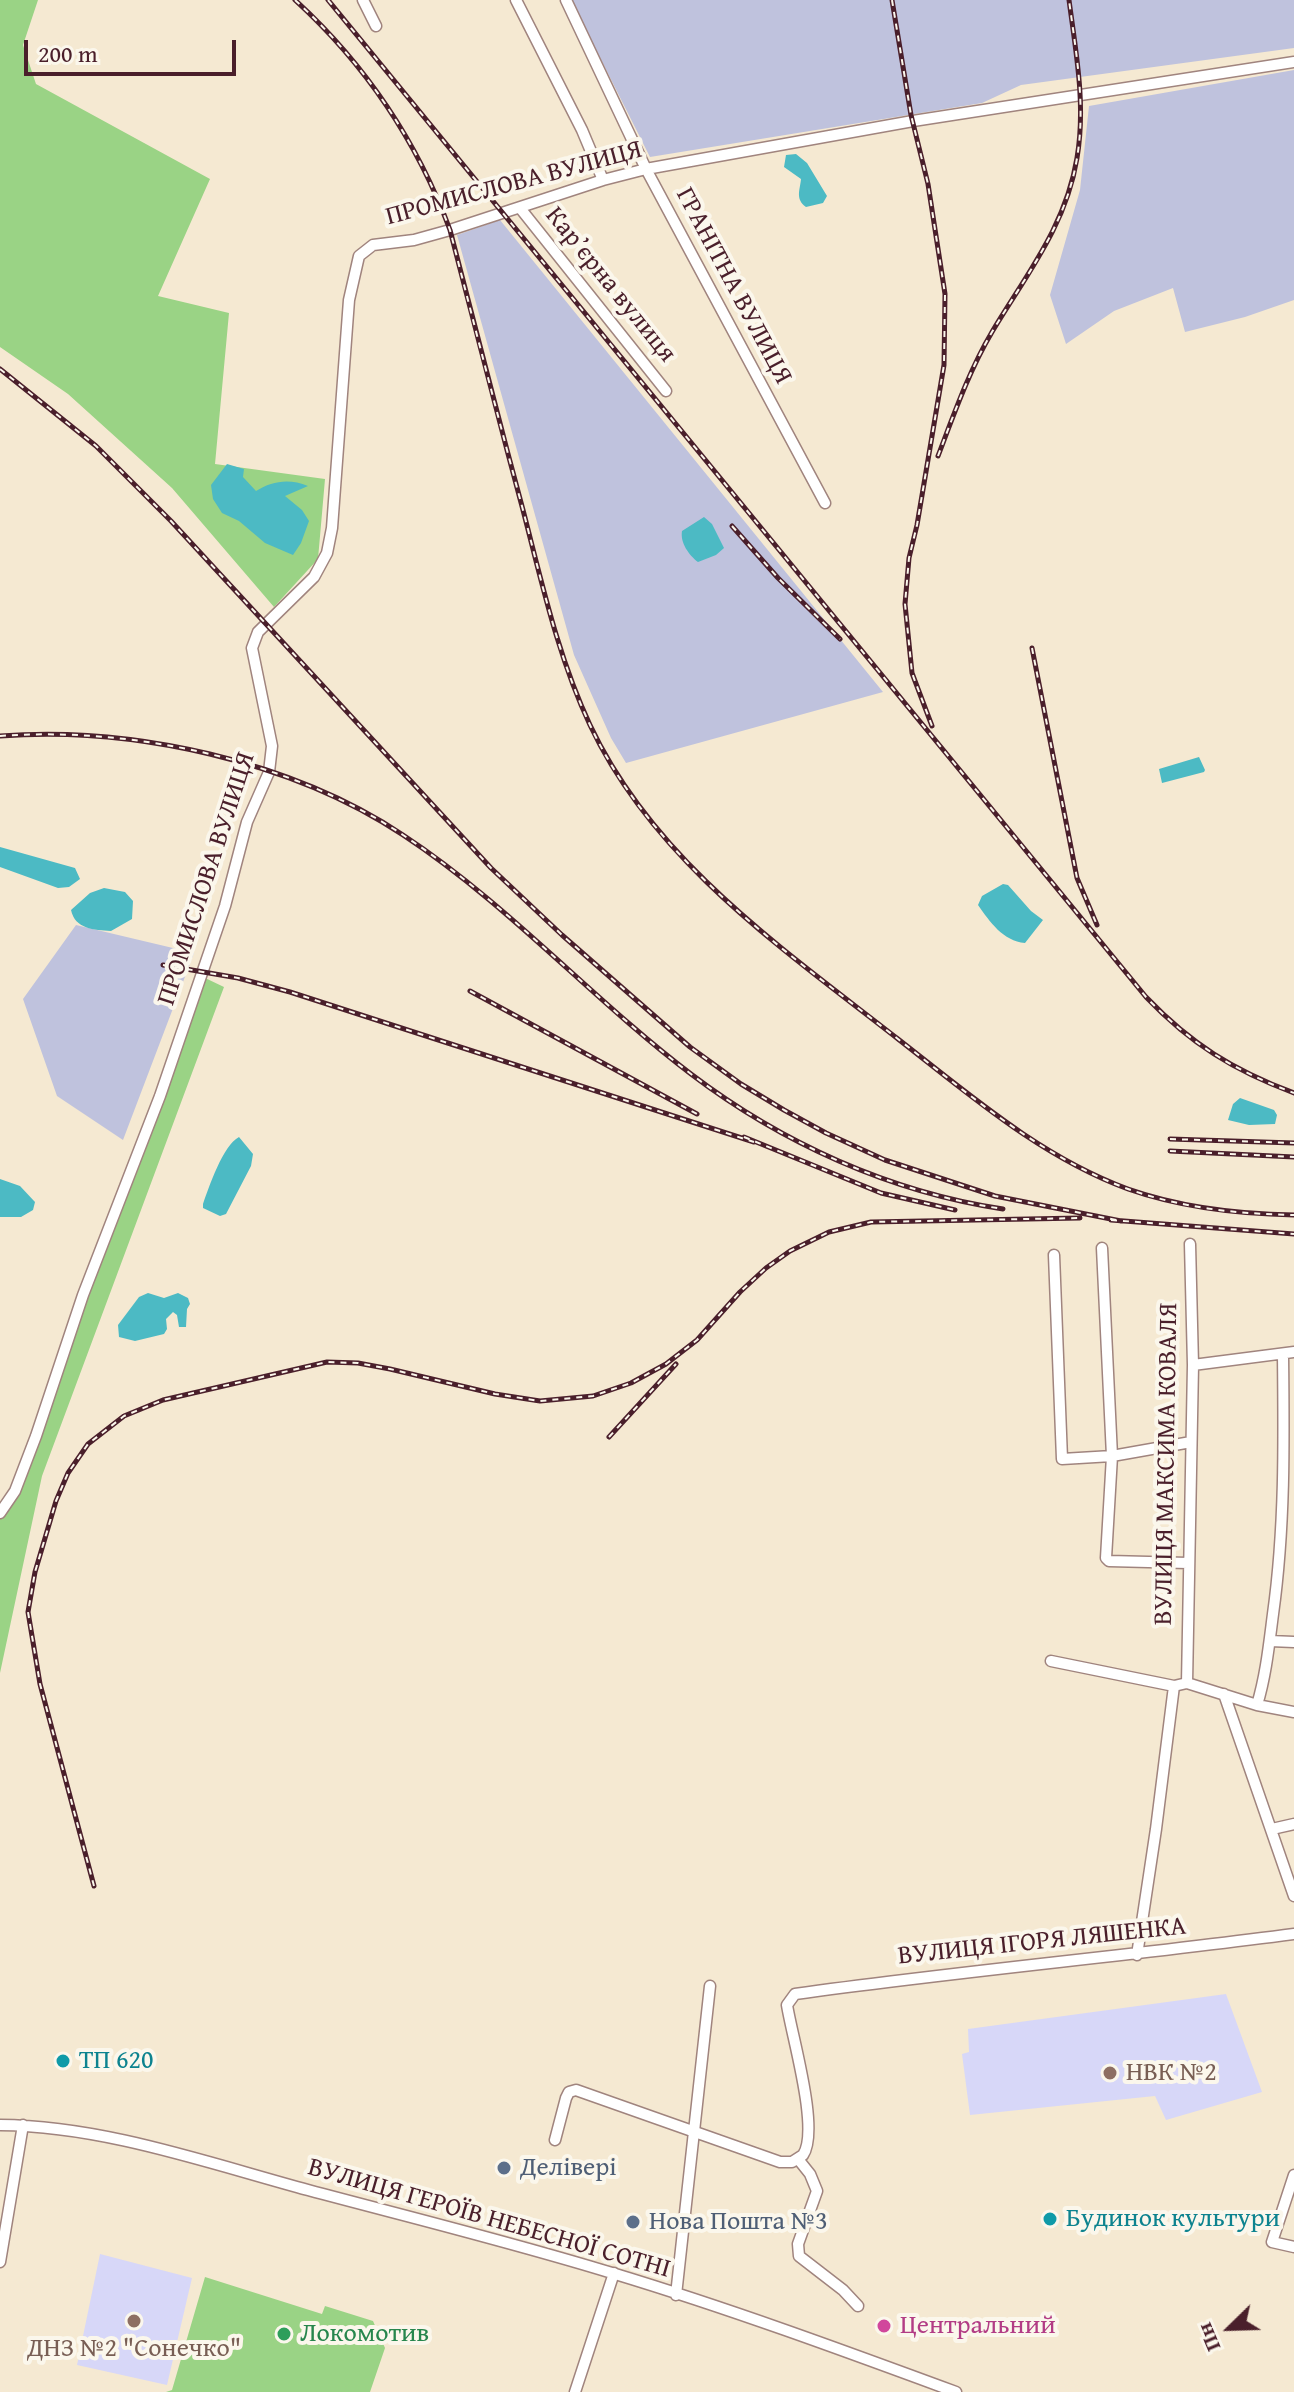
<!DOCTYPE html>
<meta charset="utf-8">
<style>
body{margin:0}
#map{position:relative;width:1294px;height:2392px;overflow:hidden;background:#f5e9d2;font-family:"Gentium Book Plus",serif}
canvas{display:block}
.north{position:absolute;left:1190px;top:2288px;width:80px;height:80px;-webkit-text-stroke:6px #fbf7ec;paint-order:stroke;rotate:247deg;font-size:22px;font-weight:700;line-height:32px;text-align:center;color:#4a1f2b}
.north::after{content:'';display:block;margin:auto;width:28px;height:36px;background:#4a1f2b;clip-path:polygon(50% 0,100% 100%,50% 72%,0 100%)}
.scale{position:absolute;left:24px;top:40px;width:212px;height:36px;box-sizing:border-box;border:4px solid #4a1f2b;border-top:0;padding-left:10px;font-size:24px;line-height:28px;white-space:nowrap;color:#4a1f2b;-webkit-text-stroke:6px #fbf7ec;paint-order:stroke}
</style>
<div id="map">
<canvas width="1294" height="2392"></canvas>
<div class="north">Пн</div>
<div class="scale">200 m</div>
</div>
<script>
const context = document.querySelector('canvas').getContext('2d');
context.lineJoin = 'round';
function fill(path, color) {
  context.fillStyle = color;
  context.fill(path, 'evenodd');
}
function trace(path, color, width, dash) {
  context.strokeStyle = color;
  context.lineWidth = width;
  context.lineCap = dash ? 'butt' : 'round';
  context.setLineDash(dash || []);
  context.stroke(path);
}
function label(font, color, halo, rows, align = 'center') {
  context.font = font + ' "Gentium Book Plus",serif';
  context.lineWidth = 8;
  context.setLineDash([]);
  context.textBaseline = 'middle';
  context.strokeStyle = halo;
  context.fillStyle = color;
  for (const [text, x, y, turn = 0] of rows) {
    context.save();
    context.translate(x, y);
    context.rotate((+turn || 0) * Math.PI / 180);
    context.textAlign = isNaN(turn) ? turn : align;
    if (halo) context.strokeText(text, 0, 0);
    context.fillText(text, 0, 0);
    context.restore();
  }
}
fill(new Path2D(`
 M 1226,1994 L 1262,2092 L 1166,2120 L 1155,2096 L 970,2115 L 962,2054 L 969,2052 L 968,2029 Z
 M 100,2254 L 192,2278 L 167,2385 L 77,2365 Z`), '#d7d7f8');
fill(new Path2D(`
 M 571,0 L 1294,0 L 1294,48 L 1021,85 L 982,103 L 650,157 Z
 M 1294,70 L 1294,300 L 1245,317 L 1185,332 L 1173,288 L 1114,311 L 1066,344 L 1050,295 L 1080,190 L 1089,106 Z
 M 500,220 L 883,692 L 626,763 L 611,738 L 574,655 L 457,235 Z
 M 76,925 L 194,953 L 123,1140 L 57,1096 L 23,999 Z`), '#bfc2dd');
fill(new Path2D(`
 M 0,0 L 38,0 L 23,45 L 36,84 L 210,179 L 158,296 L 229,313 L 215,464 L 325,479 L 318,559 L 274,607 L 172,488 L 68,394 L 0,347 Z
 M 203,977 L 224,987 L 42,1476 L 0,1673 L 0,1513 L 7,1506 Z
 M 205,2277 L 322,2314 L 325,2306 L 373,2321 L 385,2348 L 370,2392 L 166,2392 L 172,2390 Z`), '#9ad385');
fill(new Path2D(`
 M 796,154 L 807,163 L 827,196 L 823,203 L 806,207 C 795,199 800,190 801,179 L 784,167 L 786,155 Z
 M 227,464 L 244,469 L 243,477 L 256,491 C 272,481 289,478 308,486 L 285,496 L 302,510 L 309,521 L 301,543 L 293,555 L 265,543 L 239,521 L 222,513 L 213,499 L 211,485 Z
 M 704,517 L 712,524 L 724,548 L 716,555 L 698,562 C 689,555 680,543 682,531 Z
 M 1199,757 L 1205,770 L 1204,772 L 1162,783 L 1159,769 Z
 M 0,847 L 75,868 L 80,879 L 69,887 L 58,888 L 0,867 Z
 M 1003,884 L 1008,885 L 1031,911 L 1043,920 L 1025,943 C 1003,941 990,922 978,905 L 982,896 Z
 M 104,888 L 125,892 L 133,901 L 132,919 L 111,931 C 94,930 75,929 71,910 L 90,893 Z
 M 1240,1098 L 1274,1110 L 1277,1115 L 1275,1124 L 1249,1125 L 1228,1120 L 1233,1104 Z
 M 239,1137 L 253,1154 L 251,1166 L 226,1214 L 220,1216 L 203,1208 L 203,1204 C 209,1187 223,1145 239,1137 Z
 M 0,1179 L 20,1186 L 35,1202 L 33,1210 L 21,1217 L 0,1217 Z
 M 148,1293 L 164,1298 L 178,1293 L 188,1298 L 190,1304 L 187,1309 L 186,1327 L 179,1327 L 177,1315 L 173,1312 L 166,1319 L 167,1329 L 164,1334 L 135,1341 L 119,1337 L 118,1325 L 139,1297 Z`), '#4cbac4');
const minor = new Path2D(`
 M 363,0 L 376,26
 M 516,0 L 582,130 L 603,180
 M 566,0 L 646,169 L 825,503
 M 520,208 L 666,391
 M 1102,1248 L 1112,1456 L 1106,1558 L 1109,1561 L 1188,1563
 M 1054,1255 L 1062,1459 L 1112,1456 L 1191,1442
 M 1193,1365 L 1294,1352
 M 0,1513 L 15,1491 L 36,1436 L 83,1295 L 160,1096 L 225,906 L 247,822 L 269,772 L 272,746 L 252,648 L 258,632 L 314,577 L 327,553 L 332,528 L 349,300 L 359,256 L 373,245 L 414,240 L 450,230 L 603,180 L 646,169 L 913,121 L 1294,62
 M 1270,1641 L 1294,1642
 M 1051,1661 L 1174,1686 L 1187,1683 L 1257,1705 L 1294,1712
 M 1187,1683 L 1193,1365 L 1190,1244
 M 1224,1694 L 1294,1896
 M 1257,1705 C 1266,1675 1269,1645 1273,1614 C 1285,1528 1284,1442 1283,1355
 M 1272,1829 L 1294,1824
 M 1137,1955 L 1156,1829 L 1174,1686
 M 0,2125 C 104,2126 208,2163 308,2190 C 409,2217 511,2242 612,2273 C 728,2308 842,2350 956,2392
 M 555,2140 L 566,2098 L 569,2092 L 576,2090 L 780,2162 L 792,2162 L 803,2155 C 820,2130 792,2037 787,2005 L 795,1994 C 961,1971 1128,1956 1294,1934
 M 798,2159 L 810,2174 L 817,2191 L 798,2244 L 799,2256 L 843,2290 L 858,2306
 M 1294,2175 L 1272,2242 L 1294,2247
 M 0,2262 L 23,2125
 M 676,2295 L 710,1986
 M 575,2392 L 614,2273`);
trace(minor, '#a0847e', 13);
trace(minor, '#fff', 10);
const rail = new Path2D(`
 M 295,0 C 365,64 417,141 450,230 C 474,324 498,417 523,510 C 542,583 558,657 590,725 C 654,861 783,949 898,1039 C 970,1095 1041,1157 1128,1189 C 1182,1208 1237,1214 1294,1215
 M 328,0 L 1146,997 C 1191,1044 1233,1070 1294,1093
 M 892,0 L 911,115 L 928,184 L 945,294 L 944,365 L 917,525 L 909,558 L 905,604 L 912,673 L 932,726
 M 0,369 L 96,446 L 171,521 L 491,868 L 562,935 L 690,1047 L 741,1084 L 784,1110 L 826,1133 L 885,1160 L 995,1196 L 1121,1221
 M 938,456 C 954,414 969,371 992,332 C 1026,275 1066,226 1077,158 C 1086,105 1076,53 1069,0
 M 732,526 L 778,578 L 840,639
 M 1032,648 L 1077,878 L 1097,925
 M 0,736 C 133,726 292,761 403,835 C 508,904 592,999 691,1074 C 782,1143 890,1192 1003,1209
 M 163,965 L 238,978 L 290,992 L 754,1142
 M 470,991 L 697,1114
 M 744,1137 L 881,1193 L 955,1210
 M 1170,1139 L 1294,1143
 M 1170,1151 L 1294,1157
 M 1111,1220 L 1294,1234
 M 609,1437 L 676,1364
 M 94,1886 L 40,1684 L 28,1612 L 35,1572 L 56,1501 L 68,1473 L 88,1444 L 124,1416 L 163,1400 L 327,1362 L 358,1363 L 390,1369 L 495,1394 L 540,1401 L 593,1396 L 631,1383 L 666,1364 L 697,1340 L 740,1292 L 766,1268 L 790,1251 L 829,1232 L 871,1222 L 1080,1218`);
trace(rail, '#4a1f2b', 5);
trace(rail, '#fbf7ec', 2, [6]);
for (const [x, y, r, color] of [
 [63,2061,8,"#0f9aa8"],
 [1110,2073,8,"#8d6e63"],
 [504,2168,8,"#5c6f8a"],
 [1050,2219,8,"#0f9aa8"],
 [633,2222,8,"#5c6f8a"],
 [134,2321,8,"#8d6e63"],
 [884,2326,8,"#d1479c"],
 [284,2334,8,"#2e9e5b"]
]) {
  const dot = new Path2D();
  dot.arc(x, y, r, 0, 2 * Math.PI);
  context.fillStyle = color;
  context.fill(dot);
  trace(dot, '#fbf7ec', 3);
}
label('26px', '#4a1f2b', '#fbf7ec', [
 ["ПРОМИСЛОВА ВУЛИЦЯ",514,184,-15],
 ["Карʼєрна вулиця",610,285,51],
 ["ГРАНІТНА ВУЛИЦЯ",733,286,62],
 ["ПРОМИСЛОВА ВУЛИЦЯ",207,879,-72],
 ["ВУЛИЦЯ МАКСИМА КОВАЛЯ",1167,1464,-89],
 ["ВУЛИЦЯ ІГОРЯ ЛЯШЕНКА",1042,1942,-6],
 ["ВУЛИЦЯ ГЕРОЇВ НЕБЕСНОЇ СОТНІ",489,2219,16]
]);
label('26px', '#0d838f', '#fbf7ec', [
 ["ТП 620",79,2061],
 ["Будинок культури",1066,2219]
], 'left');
label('26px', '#785e54', '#fbf7ec', [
 ["НВК №2",1126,2073],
 ["ДНЗ №2 \"Сонечко\"",134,2349,"center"]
], 'left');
label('26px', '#4e5e75', '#fbf7ec', [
 ["Делівері",520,2168],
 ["Нова Пошта №3",649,2222]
], 'left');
label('26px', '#b23c85', '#fbf7ec', [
 ["Центральний",900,2326]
], 'left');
label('26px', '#27864d', '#fbf7ec', [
 ["Локомотив",300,2334]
], 'left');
</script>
